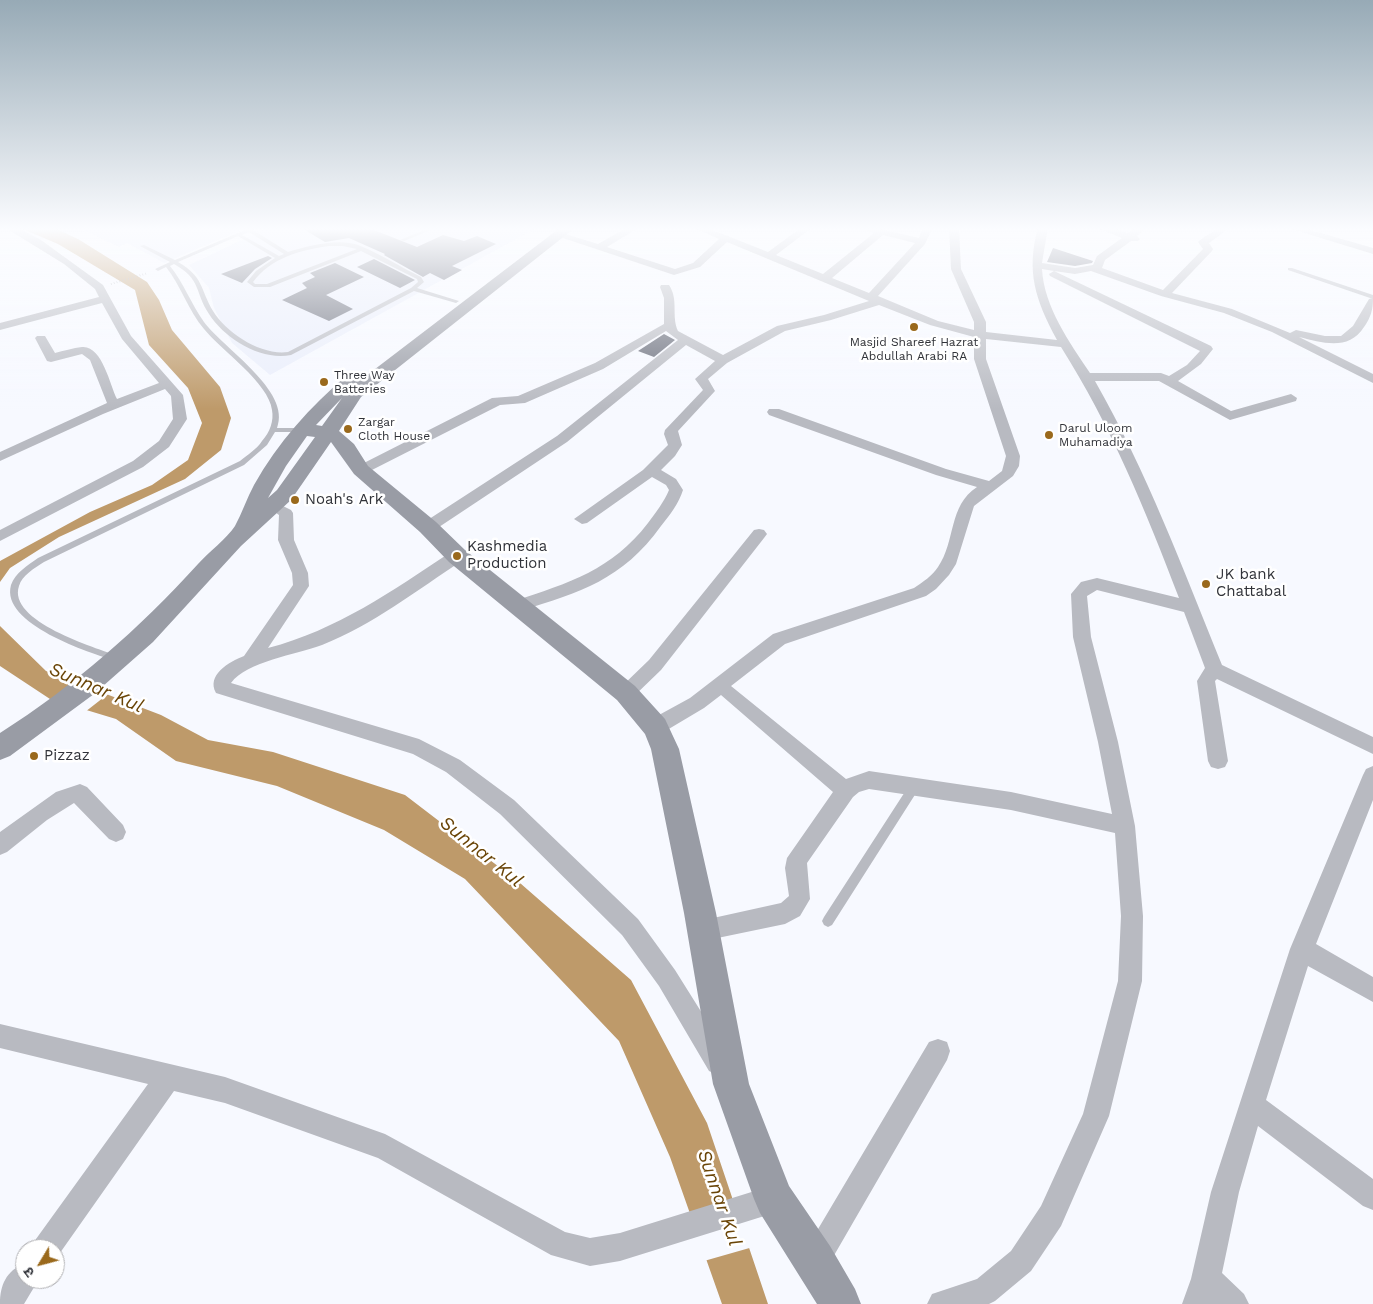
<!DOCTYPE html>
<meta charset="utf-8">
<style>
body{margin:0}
#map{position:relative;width:1373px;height:1304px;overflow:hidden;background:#f7f9ff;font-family:"Work Sans","Noto Sans Devanagari",sans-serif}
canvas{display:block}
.north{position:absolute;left:15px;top:1239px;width:50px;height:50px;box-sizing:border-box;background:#fff;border:1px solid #adadb0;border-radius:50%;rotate:233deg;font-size:14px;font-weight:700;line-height:20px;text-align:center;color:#313339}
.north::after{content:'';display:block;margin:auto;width:18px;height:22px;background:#9a691c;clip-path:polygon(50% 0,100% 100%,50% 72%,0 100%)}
</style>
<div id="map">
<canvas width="1373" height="1304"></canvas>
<div class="north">उ</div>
</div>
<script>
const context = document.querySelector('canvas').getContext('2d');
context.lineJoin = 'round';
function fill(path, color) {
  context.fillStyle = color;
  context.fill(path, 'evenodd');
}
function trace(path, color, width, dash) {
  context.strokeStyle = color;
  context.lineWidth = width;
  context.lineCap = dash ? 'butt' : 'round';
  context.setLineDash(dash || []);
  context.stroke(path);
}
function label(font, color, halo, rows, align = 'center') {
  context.font = font + ' "Work Sans",sans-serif';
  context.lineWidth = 5;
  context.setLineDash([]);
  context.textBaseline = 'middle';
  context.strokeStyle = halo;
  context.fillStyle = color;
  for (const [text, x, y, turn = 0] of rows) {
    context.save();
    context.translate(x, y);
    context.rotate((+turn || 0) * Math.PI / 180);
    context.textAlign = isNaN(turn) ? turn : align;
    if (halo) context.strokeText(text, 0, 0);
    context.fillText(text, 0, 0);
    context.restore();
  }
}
fill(new Path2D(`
 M 77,227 L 248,227 L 164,263 L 127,243 L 119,247 Z
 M 269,227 L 538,227 L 270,375 L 232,343 L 214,308 L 209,288 L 189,265 Z`), '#eaeefb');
fill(new Path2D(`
 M 18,227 L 52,227 L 78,239 L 147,282 L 159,300 L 172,330 L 220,387 L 231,418 L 221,450 L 185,479 L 59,537 L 10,568 L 0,582 L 0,561 L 90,512 L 152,485 L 188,460 L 202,423 L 188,388 L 149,345 L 135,290 L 58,244 Z
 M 0,626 L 46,671 L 161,715 L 208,740 L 273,752 L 405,795 L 520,883 L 631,980 L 707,1123 L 768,1304 L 722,1304 L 670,1157 L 619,1041 L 465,879 L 384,830 L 277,786 L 176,761 L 116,719 L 50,699 L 0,666 Z`), '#be9a6a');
fill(new Path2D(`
 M 77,681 L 108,694 L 85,712 L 51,702 Z
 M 737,1204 L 753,1247 L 704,1261 L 689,1218 Z`), '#f7f9ff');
fill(new Path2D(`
 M 300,227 L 374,227 L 374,230 L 417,247 L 443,235 L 464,241 L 477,236 L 496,244 L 452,266 L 462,270 L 444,280 L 430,273 L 423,277 L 384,255 L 385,254 L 349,238 L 325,242 Z
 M 1053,248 L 1093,261 L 1092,263 L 1075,266 L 1047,262 Z
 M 268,256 L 272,258 L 255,269 L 242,283 L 221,274 Z
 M 374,259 L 415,280 L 400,288 L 357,267 Z
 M 335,263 L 364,277 L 326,295 L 353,309 L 329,321 L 282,300 L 307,288 L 302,283 L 315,277 L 310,273 Z
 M 664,334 L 675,340 L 654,357 L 638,351 Z`), '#676b78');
trace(new Path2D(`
 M 111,284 L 148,273`), '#989aa0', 2, [0.5, 2.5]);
fill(new Path2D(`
 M 252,227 L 258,227 L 253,230 L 288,252 C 307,246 338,238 358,245 C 379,253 400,267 421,277 L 424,282 L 417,288 L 459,301 L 456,303 L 414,291 L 291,355 C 261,361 225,339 209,314 C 194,291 202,280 174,264 L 170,266 C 184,283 191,304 204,322 C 223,348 292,391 277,428 L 302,428 L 305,430 L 302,432 L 275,432 L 267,445 L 244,465 L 44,562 C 35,568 22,575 19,586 C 7,621 95,648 119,656 L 120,658 L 119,660 L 116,661 C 90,653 0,624 11,585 C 15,573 28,565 38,558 L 240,461 C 247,455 257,449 262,441 C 270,432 274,421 272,410 C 269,383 221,350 204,329 C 188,310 181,286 166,267 L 158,271 L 155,269 L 170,262 L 140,246 L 144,245 L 175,260 ZM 249,232 L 284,254 L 279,256 L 242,235 ZM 238,236 L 275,258 L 256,271 L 247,282 L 254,287 L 270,287 L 361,251 L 417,279 L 418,282 L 411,288 L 288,352 C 262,356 226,333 213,311 C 200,289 204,277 178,262 ZM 329,246 L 343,246 L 357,249 L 267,284 L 255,284 L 253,282 C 271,258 300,250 329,246 Z
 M 432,227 L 438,227 L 404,241 L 400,240 Z
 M 1288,268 L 1292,268 L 1373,295 L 1373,299 L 1288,270 Z
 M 914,783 L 918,784 L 919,787 L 918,790 L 832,925 L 828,927 L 824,925 L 822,921 L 824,917 L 910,784 Z`), '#b8bac1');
fill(new Path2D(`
 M 4,227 L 16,227 L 41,240 L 103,285 L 131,336 L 183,395 L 187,419 L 169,447 L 143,467 L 0,541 L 0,530 L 133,461 L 159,441 L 173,419 L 171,396 L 165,389 L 103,414 L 0,461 L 0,452 L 107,403 L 90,360 L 82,354 L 51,362 L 47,361 L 35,338 L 37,336 L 45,336 L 55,353 C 63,351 73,348 82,347 C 102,345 110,385 117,399 L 159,383 L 122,339 L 102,303 L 0,330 L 0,323 L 99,297 L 95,289 L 64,264 Z
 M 628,227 L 640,227 L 607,247 L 675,269 L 693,263 L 719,239 L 692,227 L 705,227 L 768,252 L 802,227 L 813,227 L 776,255 L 823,274 L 874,233 L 855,227 L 871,227 L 919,238 L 923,227 L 933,227 L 925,244 L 878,296 L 938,321 L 974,330 L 974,322 L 951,269 L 949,227 L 959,227 L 961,269 L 986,322 L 986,332 L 1057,340 C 1035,299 1026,272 1038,227 L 1048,227 L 1042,263 L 1075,268 L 1093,265 L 1097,256 L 1122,238 L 1095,227 L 1109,227 L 1128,233 L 1137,227 L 1148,227 L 1137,236 L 1140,239 L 1138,241 L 1131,241 L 1105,260 L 1102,268 L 1163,290 L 1203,249 L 1198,242 L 1200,240 L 1220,227 L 1231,227 L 1209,243 L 1213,249 L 1212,251 L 1172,293 L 1232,309 L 1290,333 L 1296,330 L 1325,336 L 1341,336 L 1353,326 L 1369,299 L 1373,298 C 1373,310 1371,317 1364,327 C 1349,351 1323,343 1299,337 L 1373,374 L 1373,383 L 1272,332 L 1224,313 L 1161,296 L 1091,271 L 1075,274 L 1054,271 L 1211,346 L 1213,349 L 1201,364 L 1178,381 L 1231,411 L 1291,394 L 1297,398 L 1296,401 L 1230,420 L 1159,381 L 1095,381 C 1147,472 1183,569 1222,665 L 1373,737 L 1373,754 L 1217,679 L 1215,681 L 1228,761 L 1225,767 L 1218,769 L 1211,767 L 1208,761 L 1197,681 L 1205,668 L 1184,612 L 1097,590 L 1087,596 L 1091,637 L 1118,742 L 1135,826 L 1143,916 L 1142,981 L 1109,1116 L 1061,1226 L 1031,1271 L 995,1301 L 989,1304 L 927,1304 L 932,1294 L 977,1279 L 1011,1251 L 1041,1206 L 1083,1114 L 1118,981 L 1121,916 L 1115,833 L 1011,810 L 869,789 L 859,792 L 853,797 L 807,863 L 810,899 L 800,916 L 785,924 L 703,941 L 695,938 L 692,930 L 695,922 L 781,903 L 789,896 L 785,868 L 787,858 L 833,792 L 721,695 L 704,708 L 662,733 L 655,735 L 648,733 L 646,727 L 648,721 L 690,698 L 773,634 L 914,588 C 923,582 932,576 938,567 C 956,541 948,506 977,487 L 936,475 L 769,415 L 767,412 L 769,409 L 779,409 L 946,469 L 989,481 L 1002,471 L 1006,456 L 974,359 L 974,337 L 930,325 L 879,305 L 831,320 L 785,331 L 727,363 L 708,379 L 715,391 L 678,431 L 682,445 L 675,456 L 661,470 L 676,479 L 683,490 C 679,503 670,515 661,526 C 622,580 581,592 520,611 L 514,609 L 512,605 L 514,601 C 569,583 612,570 648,523 C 656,512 664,502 669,490 L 666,485 L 652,477 L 587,523 L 582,524 L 574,519 L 643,470 L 668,445 L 664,434 L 665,430 L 703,390 L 695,379 L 715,361 L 686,345 L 567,442 L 433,531 L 423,531 L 420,527 L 423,523 L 557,436 L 678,340 L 666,331 L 603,369 L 525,403 L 500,405 L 366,473 L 361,474 L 354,470 L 356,467 L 492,398 L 518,396 L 595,363 L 664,324 L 664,298 L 660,287 L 661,285 L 669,285 C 679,300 671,316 678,331 L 723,355 L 777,326 L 824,315 L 869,301 L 727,242 L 700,267 L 674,275 L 554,235 L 559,232 L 598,244 ZM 883,235 L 915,243 L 869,293 L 832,278 ZM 1042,269 L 1054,271 L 1049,274 L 1050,276 L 1200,351 L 1187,365 L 1169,376 L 1161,373 L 1090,373 C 1070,343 1044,307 1042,269 ZM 986,339 L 1061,347 C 1111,426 1146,511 1179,598 L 1097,578 L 1081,582 L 1071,594 L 1073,637 L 1098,742 L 1112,814 L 1011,792 L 869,771 L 846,779 L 731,686 L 785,644 L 926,596 L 936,589 L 949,575 L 956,564 L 974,506 L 1013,476 L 1019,466 L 1020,456 L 986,359 Z
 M 1285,227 L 1300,227 L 1373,248 L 1373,254 Z
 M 273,501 L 291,510 L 293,513 L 294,540 L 308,573 L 309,586 L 268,648 C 337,630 392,591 451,552 L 463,552 L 465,556 L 463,560 C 417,590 373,625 322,645 C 296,655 247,661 231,683 L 419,739 L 460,760 L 514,800 L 638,919 L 675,970 L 727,1053 L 731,1062 L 727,1071 L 718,1075 L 709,1071 L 659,986 L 622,935 L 500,814 L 446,772 L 413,754 L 216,693 C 206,675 229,662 244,656 L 293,585 L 292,573 L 278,540 L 279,515 L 266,506 Z
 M 759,529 L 764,530 L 767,534 L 764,538 L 661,670 L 632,698 L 626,700 L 620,698 L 617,693 L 620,688 L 649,660 L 754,530 Z
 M 1373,766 L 1373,800 L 1316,944 L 1373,977 L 1373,1002 L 1308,966 L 1266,1100 L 1373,1179 L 1373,1210 L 1363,1206 L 1258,1126 L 1239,1192 L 1222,1273 L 1244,1294 L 1249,1304 L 1182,1304 L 1191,1279 L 1211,1192 L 1290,949 L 1363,775 L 1366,769 Z
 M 80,784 L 87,787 L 123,825 L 126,832 L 123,839 L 116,842 L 109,839 L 74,803 L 47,820 L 7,852 L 0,855 L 0,832 L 56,792 Z
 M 0,1024 L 225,1077 L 385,1134 L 565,1232 L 590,1238 L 620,1233 L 774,1185 L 784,1189 L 788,1199 L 784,1209 L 774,1213 L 620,1261 L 590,1266 L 551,1255 L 378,1158 L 225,1103 L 174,1091 L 55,1260 L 55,1249 L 32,1249 L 36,1239 L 148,1084 L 0,1048 Z
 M 938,1039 L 947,1042 L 950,1051 L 947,1060 L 825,1271 L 815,1275 L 805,1271 L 801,1261 L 805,1251 L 929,1042 Z
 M 25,1263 L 25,1279 L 39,1279 L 24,1304 L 0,1304 C 0,1285 6,1271 25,1263 Z`), '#b8bac1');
fill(new Path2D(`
 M 561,227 L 576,227 L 361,397 L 339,431 L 354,444 L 368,466 L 436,522 L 465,550 L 635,686 L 665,719 L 679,749 L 716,913 L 749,1084 L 789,1186 L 830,1246 L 855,1289 L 861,1304 L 817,1304 L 760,1213 L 754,1199 L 713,1084 L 684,913 L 651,749 L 645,734 L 617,700 L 449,562 L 420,532 L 354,474 L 331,442 L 291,500 L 241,546 L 153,642 L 94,694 L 10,756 L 0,760 L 0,733 C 74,686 139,629 198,564 C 208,553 227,538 235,526 C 242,513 247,498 254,485 C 278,442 310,407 347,375 L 359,375 L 362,379 ZM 342,398 L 322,426 L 316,425 ZM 307,436 L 315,437 L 277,490 L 268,498 L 286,466 Z`), '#999ca5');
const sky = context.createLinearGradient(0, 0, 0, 409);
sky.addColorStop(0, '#97aab6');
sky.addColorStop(0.56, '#fbfcff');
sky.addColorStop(1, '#fbfcff00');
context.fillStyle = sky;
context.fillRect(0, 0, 1373, 409);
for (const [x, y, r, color] of [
 [914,327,5,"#9a691c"],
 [324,382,5,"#9a691c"],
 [348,429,5,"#9a691c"],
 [1049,435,5,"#9a691c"],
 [295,500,5,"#9a691c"],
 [457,556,5,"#9a691c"],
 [1206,584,5,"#9a691c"],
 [34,756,5,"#9a691c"]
]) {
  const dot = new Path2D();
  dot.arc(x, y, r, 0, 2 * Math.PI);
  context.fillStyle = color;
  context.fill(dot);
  trace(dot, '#fff', 2);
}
label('12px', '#313339', '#fff', [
 ["Masjid Shareef Hazrat",914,342,"center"],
 ["Abdullah Arabi RA",914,356,"center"],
 ["Three Way",334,375],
 ["Batteries",334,389],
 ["Zargar",358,422],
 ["Cloth House",358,436],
 ["Darul Uloom",1059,428],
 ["Muhamadiya",1059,442]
], 'left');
label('15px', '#313339', '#fff', [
 ["Noah's Ark",305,500],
 ["Kashmedia",467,547],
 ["Production",467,564],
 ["JK bank",1216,575],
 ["Chattabal",1216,592],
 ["Pizzaz",44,756]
], 'left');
label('italic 19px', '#6a4507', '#fff', [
 ["Sunnar Kul",96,688,23],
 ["Sunnar Kul",481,852,39],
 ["Sunnar Kul",719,1198,71]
]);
</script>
